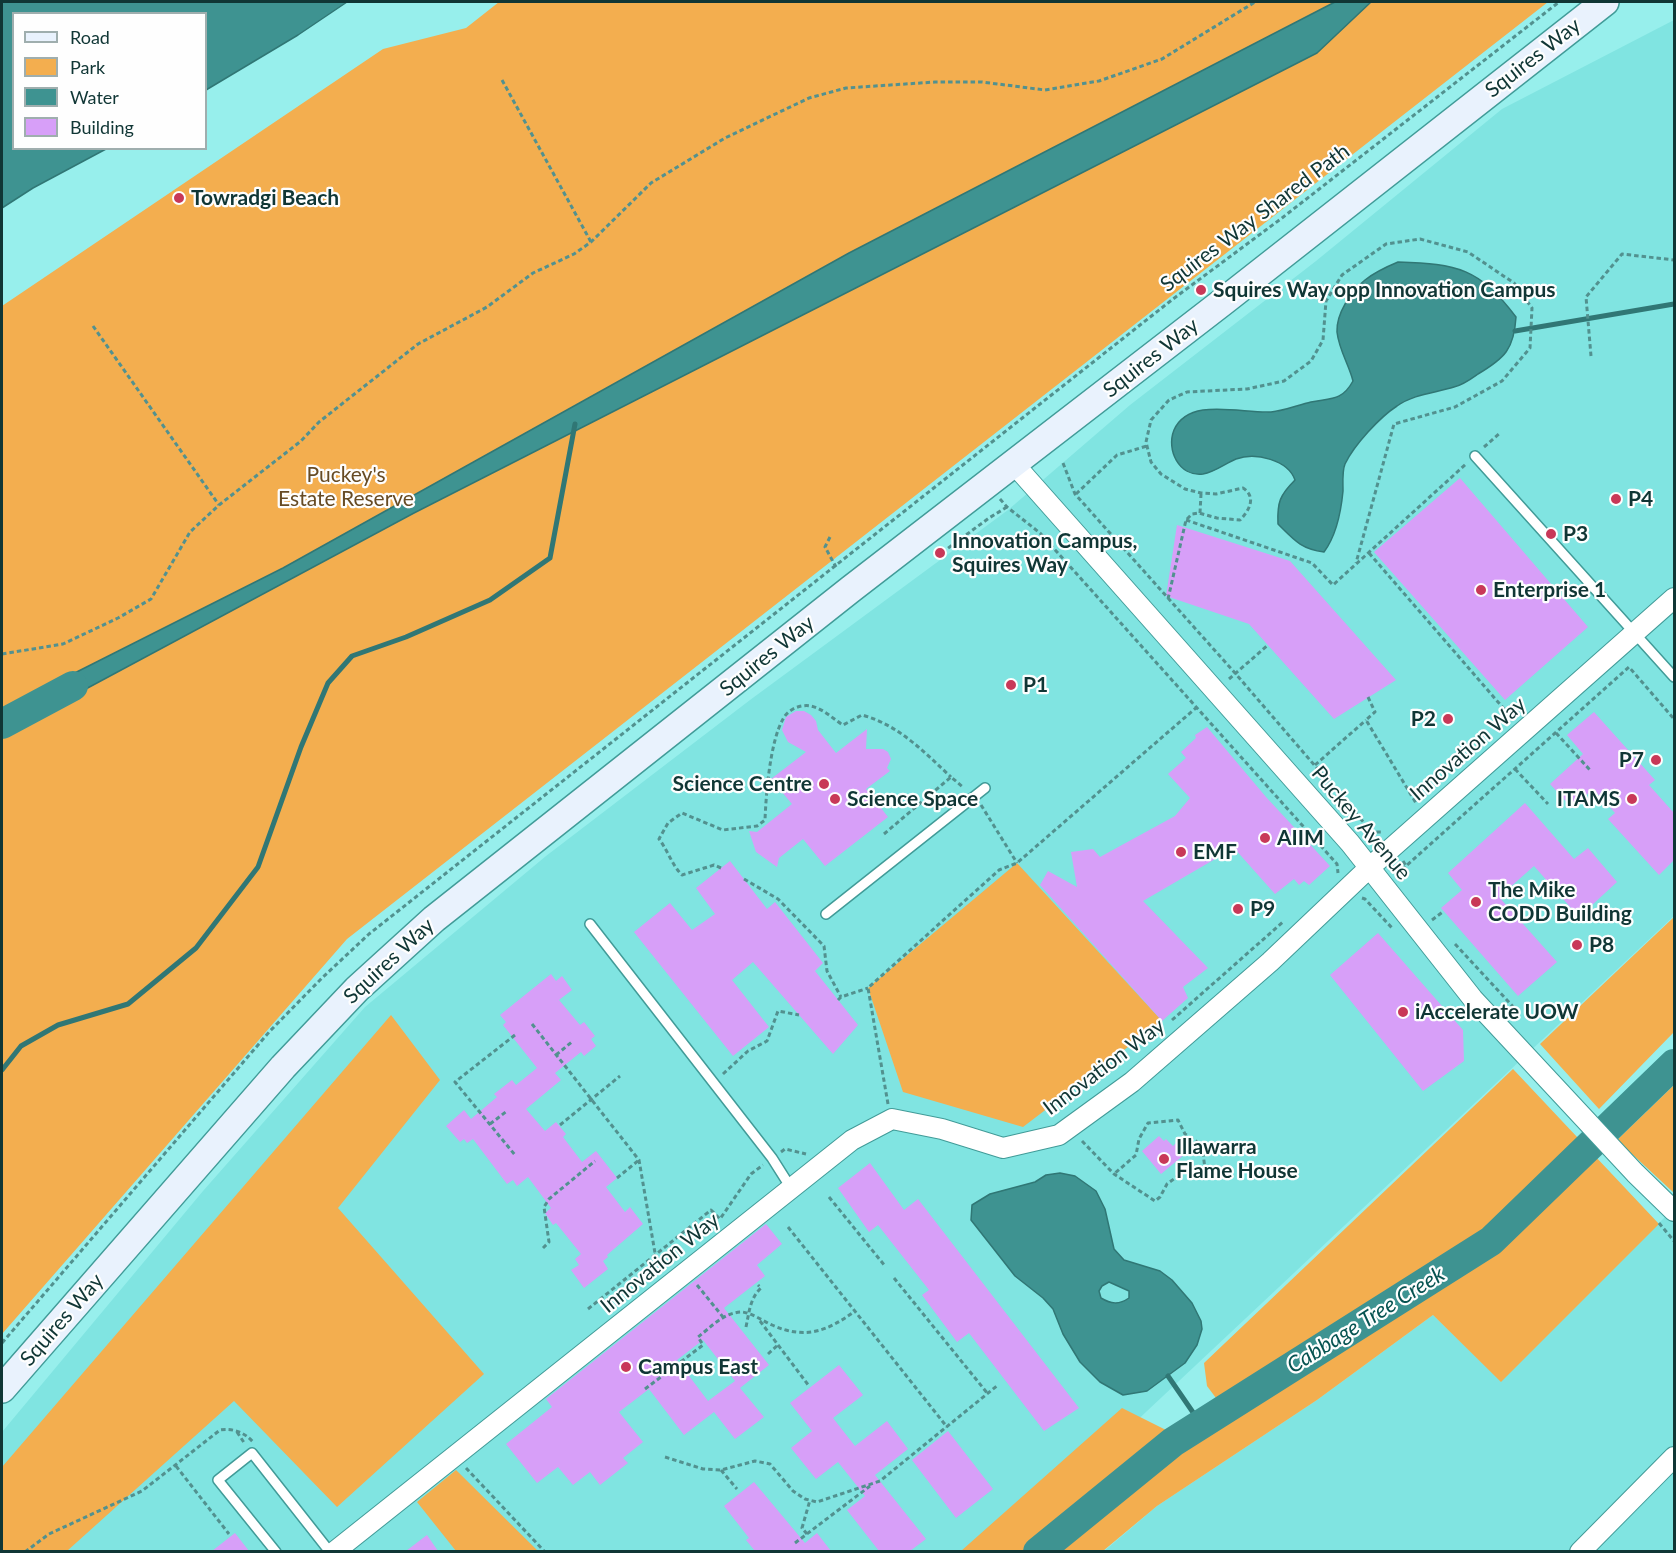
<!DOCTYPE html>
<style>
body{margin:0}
#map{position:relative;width:1676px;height:1553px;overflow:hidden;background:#97efec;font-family:Lato,sans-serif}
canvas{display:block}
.frame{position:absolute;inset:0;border:3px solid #103635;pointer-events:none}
.legend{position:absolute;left:12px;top:12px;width:195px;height:138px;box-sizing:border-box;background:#fefefe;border:2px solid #9faeae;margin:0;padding:8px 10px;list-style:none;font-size:18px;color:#103635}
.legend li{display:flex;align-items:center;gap:12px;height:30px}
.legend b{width:30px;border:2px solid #9faeae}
</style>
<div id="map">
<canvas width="1676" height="1553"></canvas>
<div class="frame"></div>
<ul class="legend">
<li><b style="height:8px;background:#e9f2fd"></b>Road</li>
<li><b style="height:16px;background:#f3ae4f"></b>Park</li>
<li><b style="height:16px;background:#3e9391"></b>Water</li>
<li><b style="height:16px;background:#d79ff8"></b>Building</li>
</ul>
</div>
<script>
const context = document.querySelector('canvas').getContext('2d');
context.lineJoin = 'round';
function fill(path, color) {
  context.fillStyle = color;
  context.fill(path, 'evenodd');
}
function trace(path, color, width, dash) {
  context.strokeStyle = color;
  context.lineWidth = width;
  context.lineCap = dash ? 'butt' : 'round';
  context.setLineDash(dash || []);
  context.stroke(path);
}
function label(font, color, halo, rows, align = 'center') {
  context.font = font + ' Lato,sans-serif';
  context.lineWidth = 4.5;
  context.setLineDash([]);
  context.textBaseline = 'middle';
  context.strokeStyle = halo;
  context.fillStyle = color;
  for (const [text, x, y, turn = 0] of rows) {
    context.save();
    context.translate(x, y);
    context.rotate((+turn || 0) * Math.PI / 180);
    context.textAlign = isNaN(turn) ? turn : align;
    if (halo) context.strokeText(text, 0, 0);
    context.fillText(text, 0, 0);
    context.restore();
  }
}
fill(new Path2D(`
 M 1674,20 L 1674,916 L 998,1551 L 2,1552 L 2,1432 L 203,1191 L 365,1007 L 546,856 L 750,700 L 1008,510 L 1130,405 L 1316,261 L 1502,109 Z
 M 1674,1208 L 1674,1551 L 1103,1552 L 1157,1506 L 1317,1400 L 1433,1315 L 1501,1381 Z`), '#80e4e1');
fill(new Path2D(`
 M 499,2 L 1548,2 L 347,939 L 2,1334 L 2,306 L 383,49 L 466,28 Z
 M 1017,863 L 1162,1021 L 1023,1127 L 903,1092 L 868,988 Z
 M 1674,917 L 1674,1032 L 1599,1109 L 1540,1044 Z
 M 391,1015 L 440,1080 L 338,1208 L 484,1374 L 337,1507 L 234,1401 L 67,1551 L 2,1551 L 2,1467 Z
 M 1513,1069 L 1659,1224 L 1501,1382 L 1433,1315 L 1317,1400 L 1157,1506 L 1103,1551 L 961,1551 L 1122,1408 L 1168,1431 L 1219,1402 L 1207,1386 L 1204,1363 Z
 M 1674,1085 L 1674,1193 L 1617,1140 Z
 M 456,1470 L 538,1551 L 456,1551 L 417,1502 Z`), '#f3ae4f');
const water = new Path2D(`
 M 2,2 L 347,2 L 298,35 L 206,90 L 206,14 L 14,14 L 14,148 L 106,149 L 33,188 L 2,208 Z
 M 1335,2 L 1371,2 L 1317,53 L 414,513 L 41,713 L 31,695 L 283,568 L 849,253 Z
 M 1398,262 C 1458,264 1479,268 1516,317 C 1514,349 1505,358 1478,374 C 1471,379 1463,385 1454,387 C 1435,393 1414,394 1397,406 C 1380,417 1354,445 1345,464 C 1342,471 1343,483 1343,491 C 1341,512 1336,536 1324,552 C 1301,549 1294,540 1278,524 C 1277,502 1280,495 1295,480 C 1288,460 1256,452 1236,459 C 1226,463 1215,472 1203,474 C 1179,477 1166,450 1174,430 C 1189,396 1243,414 1271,412 C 1284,411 1298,405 1311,402 C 1331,398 1342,401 1353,381 C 1349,365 1339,350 1337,332 C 1336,314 1351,291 1365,280 C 1375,272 1386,267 1398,262 Z
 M 1060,1173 L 1075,1176 L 1096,1191 L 1105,1209 L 1114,1249 L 1124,1260 L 1160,1271 L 1172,1280 L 1192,1303 L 1201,1321 L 1202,1329 L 1197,1345 L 1185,1363 L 1147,1391 L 1123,1395 L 1100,1382 L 1080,1362 L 1063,1334 L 1053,1309 L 1043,1298 L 1015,1276 L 971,1220 L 972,1205 L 990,1194 L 1035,1182 L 1046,1175 ZM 1109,1282 L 1129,1291 L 1129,1298 C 1119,1305 1111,1304 1101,1298 L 1099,1291 L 1102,1286 Z`);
fill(water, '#3e9391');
trace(water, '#307775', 1.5);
trace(new Path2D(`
 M 1515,331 L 1674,304
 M 2,1070 L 21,1046 L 58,1025 L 128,1004 L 196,948 L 258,867 L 301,747 L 328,683 L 352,656 L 406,637 L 490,600 L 550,558 L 575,424
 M 1168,1376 L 1201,1424`), '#307775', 5);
trace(new Path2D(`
 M 2,724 L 73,686
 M 1038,1552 L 1173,1442 L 1491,1241 L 1674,1064`), '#3e9391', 30);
fill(new Path2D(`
 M 1460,478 L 1588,627 L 1505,700 L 1374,552 Z
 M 1177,525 L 1290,561 L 1396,680 L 1334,719 L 1249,624 L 1166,596 Z
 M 796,711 L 804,711 L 811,715 L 816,721 L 818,730 L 836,753 L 867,729 L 866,749 L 883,749 L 888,752 L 891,759 L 887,768 L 890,771 L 866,789 L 888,817 L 825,866 L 803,839 L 779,858 L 777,867 L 756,852 L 749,831 L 757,832 L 792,804 L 771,779 L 806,752 L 788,742 L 782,730 L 786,717 Z
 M 1594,712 L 1655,780 L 1649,785 L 1674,813 L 1674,860 L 1659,875 L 1608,819 L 1615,813 L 1593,789 L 1572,808 L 1550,784 L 1583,754 L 1567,735 Z
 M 1207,727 L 1266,797 L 1330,866 L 1309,885 L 1304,881 L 1299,885 L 1294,879 L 1275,894 L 1234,848 L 1143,901 L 1208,968 L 1183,987 L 1188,998 L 1162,1021 L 1040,885 L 1048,871 L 1077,887 L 1071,852 L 1093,849 L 1100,857 L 1175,816 L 1190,798 L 1168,774 L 1186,758 L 1181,752 L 1196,738 L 1195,735 Z
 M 1525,803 L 1574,859 L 1588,848 L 1617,882 L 1579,917 L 1534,866 L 1499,897 L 1557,962 L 1518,996 L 1441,908 L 1462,890 L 1448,873 Z
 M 730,861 L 767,909 L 775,902 L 823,963 L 815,971 L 858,1025 L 833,1054 L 753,962 L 732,980 L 769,1027 L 733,1056 L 634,932 L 670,903 L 692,930 L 715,914 L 696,888 Z
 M 1378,933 L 1463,1030 L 1464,1061 L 1423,1091 L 1330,975 Z
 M 551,974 L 556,981 L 562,976 L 572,990 L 559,1000 L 580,1025 L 584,1022 L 595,1036 L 591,1039 L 596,1046 L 584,1056 L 581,1052 L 555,1073 L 561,1080 L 526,1109 L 545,1131 L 556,1122 L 566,1134 L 563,1137 L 582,1162 L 596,1151 L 617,1178 L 606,1187 L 625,1212 L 630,1207 L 643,1224 L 607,1255 L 608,1257 L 603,1261 L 608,1269 L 584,1288 L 571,1270 L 579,1265 L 575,1259 L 581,1254 L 556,1223 L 553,1225 L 545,1213 L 551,1208 L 528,1177 L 517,1186 L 513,1180 L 507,1184 L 473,1139 L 467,1143 L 464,1139 L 460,1142 L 446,1126 L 464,1110 L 471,1119 L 497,1097 L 494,1094 L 512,1080 L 516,1085 L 537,1068 L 503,1025 L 506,1022 L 500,1015 Z
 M 1159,1136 L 1164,1141 L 1166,1139 L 1173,1146 L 1176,1143 L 1185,1154 L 1161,1174 L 1142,1151 Z
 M 870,1163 L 904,1210 L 918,1199 L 1079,1408 L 1044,1431 L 969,1333 L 957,1342 L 922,1295 L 929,1290 L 878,1225 L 869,1232 L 838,1188 Z
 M 766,1224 L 782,1244 L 757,1265 L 765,1276 L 724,1308 L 769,1365 L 740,1388 L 764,1417 L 735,1439 L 714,1412 L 684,1435 L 649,1389 L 619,1412 L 643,1442 L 623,1458 L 628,1463 L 600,1485 L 590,1472 L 573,1485 L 558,1467 L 537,1483 L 506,1444 L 552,1407 L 546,1399 ZM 703,1340 L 735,1381 L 708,1401 L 677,1360 Z
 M 839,1365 L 863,1395 L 833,1418 L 855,1446 L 887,1421 L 908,1449 L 875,1475 L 926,1539 L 910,1551 L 879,1551 L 847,1510 L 865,1496 L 838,1462 L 816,1479 L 791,1448 L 812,1431 L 790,1403 Z
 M 948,1431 L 993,1489 L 956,1518 L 912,1460 Z
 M 754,1482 L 805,1543 L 817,1533 L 831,1551 L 755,1551 L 746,1540 L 749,1538 L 724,1506 Z
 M 235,1533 L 249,1551 L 212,1551 Z
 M 427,1535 L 438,1551 L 406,1551 Z`), '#d79ff8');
const service = new Path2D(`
 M 1475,456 L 1674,677
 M 826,914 L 985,788
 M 590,924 L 772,1158 L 791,1188
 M 276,1552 L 218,1480 L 252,1453 L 330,1552`);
const minor = new Path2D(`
 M 1014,464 L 1350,843 L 1473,999 L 1635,1173 L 1674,1211
 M 334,1552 L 852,1140 L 892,1119 L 942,1129 L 1003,1148 L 1059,1135 L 1132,1082 L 1270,962 L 1369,868 L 1674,598
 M 1580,1552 L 1674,1457`);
const secondary = new Path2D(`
 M 2,1389 L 283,1067 L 357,989 L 434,919 L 851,589 L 1224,301 L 1605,2`);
trace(service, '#419b98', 12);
trace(minor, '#419b98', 22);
trace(secondary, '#419b98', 30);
trace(new Path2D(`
 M 502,80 L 591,242
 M 93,326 L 219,505
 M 1591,356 L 1586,297 L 1622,254 L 1674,260
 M 1484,447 L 1500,433
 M 1063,463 L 1075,494 L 1235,673 L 1372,832 L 1381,832
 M 1076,494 L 1117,455 L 1147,446
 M 1000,499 L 1007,507 L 1040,533 L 1337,864 L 1338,873
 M 1200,513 L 1201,494
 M 1186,520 L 1312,563 L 1333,585 L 1466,464
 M 830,537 L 825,547 L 836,567
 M 1369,553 L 1511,717
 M 936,557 L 989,518 L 1007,507
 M 1168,599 L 1186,520 L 1192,514 L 1199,513 L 1217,518 L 1240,520 C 1249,511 1257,497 1243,488 L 1216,494 L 1201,493 L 1185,489 L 1161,474 L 1151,462 L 1146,442 L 1151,420 L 1169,400 L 1187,392 L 1247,389 L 1284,381 L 1311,361 L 1323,340 L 1326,301 L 1342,275 L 1386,244 L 1420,239 L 1468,252 L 1514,283 L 1532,308 L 1530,348 L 1502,381 L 1455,407 L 1394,424 L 1356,563
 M 2,654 L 63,644 L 118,618 L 151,599 L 190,532 L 219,505 L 301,441 L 319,422 L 418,344 L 487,307 L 533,273 L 574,254 L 591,242 L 651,183 L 725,138 L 809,98 L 846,88 L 935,82 L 982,82 L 1045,90 L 1099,81 L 1162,59 L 1255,2
 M 1229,679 L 1268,645
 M 1368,697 L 1375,712 L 1366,720 L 1416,803
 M 1556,733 L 1590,770
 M 1315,765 L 1366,720
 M 1515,769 L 1548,804
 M 981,805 L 1017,863
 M 884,834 L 951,777 L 964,788
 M 1403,861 L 1406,866 L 1629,667 L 1674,719
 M 721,868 L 714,865 L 682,875 C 672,865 668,851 659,839 L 668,823 L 682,813 L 723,830 L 757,826 L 765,820 C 766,794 770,742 783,719 C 788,709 801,704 811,706 C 824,709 833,719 843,725 L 862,715 C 899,725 924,752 951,777
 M 1397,875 L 1406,866
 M 744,879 L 778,899 L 824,946 L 827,971 L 841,997
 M 1362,898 L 1365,899 L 1393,929
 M 1432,920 L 1444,911
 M 1455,944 L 1518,1012
 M 838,1000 L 841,997 L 868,988
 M 1172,1020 L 1284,921
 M 532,1024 L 639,1160 L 655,1253
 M 515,1035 L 455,1082 L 515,1155
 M 556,1055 L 573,1041
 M 723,1074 L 748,1051 L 767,1041 L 778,1011 L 799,1015
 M 888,1104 L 868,988 L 999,870 L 1017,863 L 1197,707
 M 490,1124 L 507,1111
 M 560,1125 L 620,1076
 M 1082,1141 L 1114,1174 L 1155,1201 L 1160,1197 L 1167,1184 L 1186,1170 L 1193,1173 L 1205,1169 L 1202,1145 L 1185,1134 L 1178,1120 L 1148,1123 L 1139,1139 L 1136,1155 L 1114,1174
 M 781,1152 L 785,1149 L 806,1154
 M 617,1178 L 639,1160
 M 829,1197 L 885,1266
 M 1659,1223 L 1674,1241
 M 788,1227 L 947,1427
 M 543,1248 L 549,1242 L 544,1207 L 549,1199 L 595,1161
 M 894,1278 L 988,1394
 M 697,1285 L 723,1317
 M 588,1309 L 711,1210 L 720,1219 L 751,1174 L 763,1165
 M 760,1321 L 809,1386
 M 746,1327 C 749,1313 750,1298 761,1288 L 758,1285
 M 2,1343 L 270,1031 L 322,978 L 369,934 L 1173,299 L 1282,218 L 1559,2
 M 768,1354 L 778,1345
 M 645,1389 L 703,1345 L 698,1337 C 710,1328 724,1312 742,1312 C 752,1313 763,1321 772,1325 C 805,1340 828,1331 855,1311
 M 237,1432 L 245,1444
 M 665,1457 L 703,1469 L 721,1470 L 755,1461 L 770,1464 L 793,1491 L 805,1499 L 817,1502 L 880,1481 L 998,1385
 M 176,1466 L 229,1534
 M 466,1468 L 545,1552
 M 721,1470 L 737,1489
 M 807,1534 L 802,1528 L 810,1500
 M 795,1543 L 870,1486
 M 25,1552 L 49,1534 L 142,1491 L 220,1430 C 233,1428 244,1432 253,1442`), '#52918f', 3, [4.5, 3]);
trace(service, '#fff', 9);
trace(minor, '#fff', 20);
trace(secondary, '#e9f2fd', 27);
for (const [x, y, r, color] of [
 [179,198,6,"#c83858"],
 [1201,290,6,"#c83858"],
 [1616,499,6,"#c83858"],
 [1551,534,6,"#c83858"],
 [940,553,6,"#c83858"],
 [1481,590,6,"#c83858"],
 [1011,685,6,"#c83858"],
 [1448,719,6,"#c83858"],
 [1656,760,6,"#c83858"],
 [824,784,6,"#c83858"],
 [835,799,6,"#c83858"],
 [1632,799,6,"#c83858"],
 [1265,838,6,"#c83858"],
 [1181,852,6,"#c83858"],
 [1476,902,6,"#c83858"],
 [1238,909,6,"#c83858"],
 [1577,945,6,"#c83858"],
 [1403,1012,6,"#c83858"],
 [1164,1159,6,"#c83858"],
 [626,1367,6,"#c83858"]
]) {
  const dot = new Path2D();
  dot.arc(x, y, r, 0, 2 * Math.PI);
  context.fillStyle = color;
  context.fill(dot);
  trace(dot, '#fefefe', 2);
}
label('21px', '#103635', '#fefefe', [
 ["Squires Way",1533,58,-38],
 ["Squires Way Shared Path",1255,218,-37],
 ["Squires Way",1151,358,-38],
 ["Squires Way",767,656,-39],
 ["Innovation Way",1468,749,-41],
 ["Puckey Avenue",1361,823,50],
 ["Squires Way",389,961,-43],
 ["Innovation Way",1104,1067,-37],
 ["Innovation Way",660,1263,-39],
 ["Squires Way",62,1320,-49]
]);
label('bold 21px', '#103635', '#fefefe', [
 ["Towradgi Beach",191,198],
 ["Squires Way opp Innovation Campus",1213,290],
 ["P4",1628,499],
 ["P3",1563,534],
 ["Innovation Campus,",952,541],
 ["Squires Way",952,565],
 ["Enterprise 1",1493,590],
 ["P1",1023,685],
 ["P2",1436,719,"right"],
 ["P7",1644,760,"right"],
 ["Science Centre",812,784,"right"],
 ["Science Space",847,799],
 ["ITAMS",1620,799,"right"],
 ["AIIM",1277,838],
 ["EMF",1193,852],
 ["The Mike",1488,890],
 ["CODD Building",1488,914],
 ["P9",1250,909],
 ["P8",1589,945],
 ["iAccelerate UOW",1415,1012],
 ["Illawarra",1176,1147],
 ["Flame House",1176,1171],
 ["Campus East",638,1367]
], 'left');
label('21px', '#674b24', '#fefefe', [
 ["Puckey's",346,475],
 ["Estate Reserve",346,499]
]);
label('italic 22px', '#065351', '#fefefe', [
 ["Cabbage Tree Creek",1366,1320,-32]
]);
</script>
